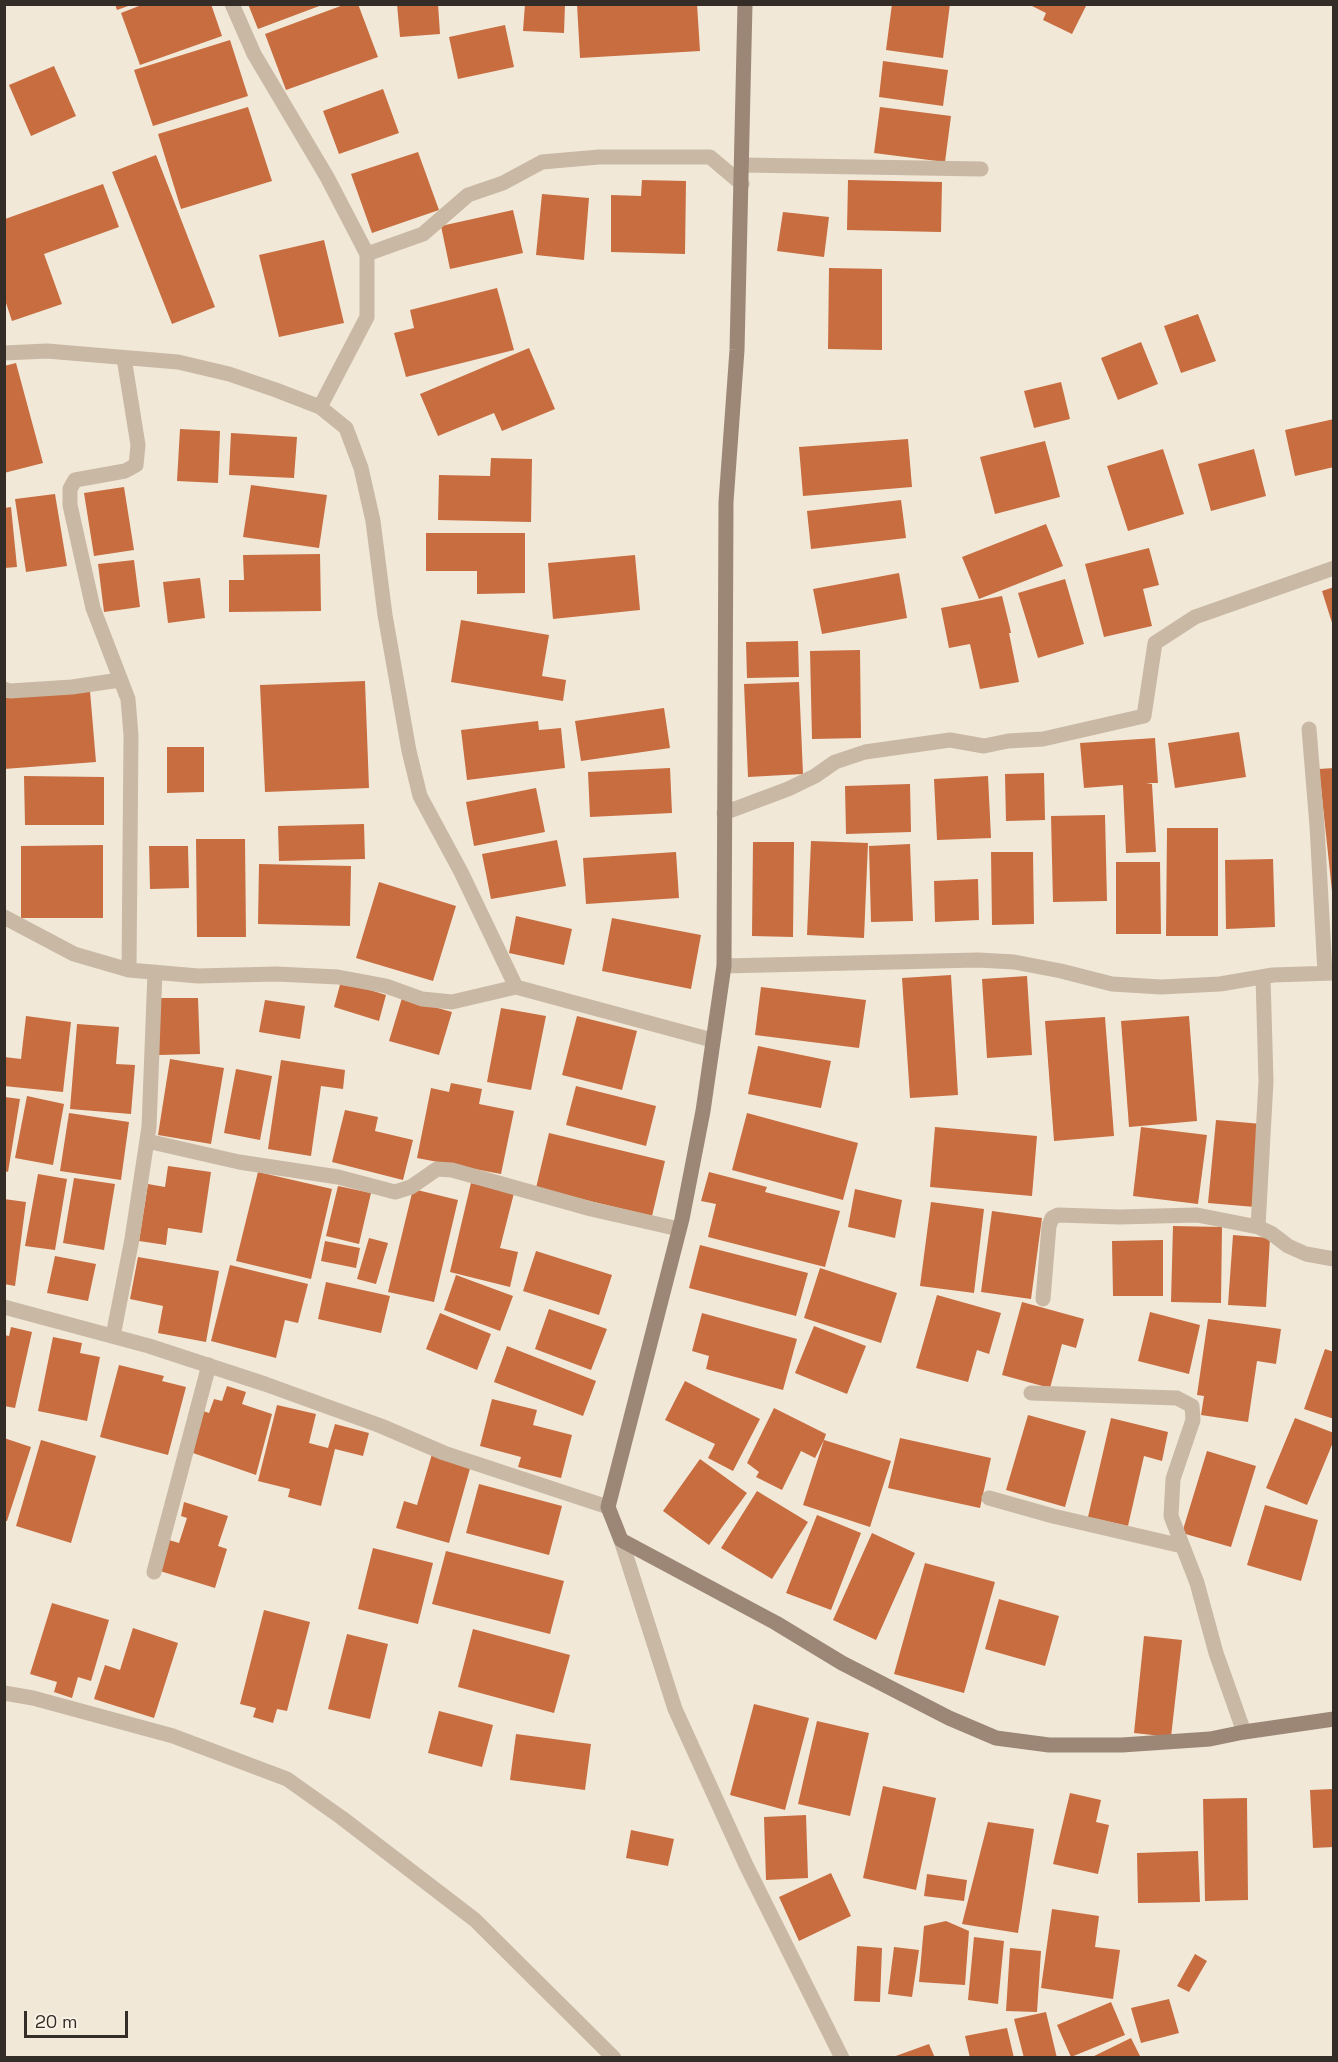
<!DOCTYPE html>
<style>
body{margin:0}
#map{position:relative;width:1338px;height:2062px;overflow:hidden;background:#f1e8d8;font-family:"Space Grotesk",sans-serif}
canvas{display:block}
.frame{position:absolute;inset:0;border:6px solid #342c26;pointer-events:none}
.scale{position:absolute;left:24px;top:2011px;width:104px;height:27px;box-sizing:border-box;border:3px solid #342c26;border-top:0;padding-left:8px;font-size:18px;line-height:21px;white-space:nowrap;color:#342c26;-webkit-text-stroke:4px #f9f1e4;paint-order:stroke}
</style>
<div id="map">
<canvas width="1338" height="2062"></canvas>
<div class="frame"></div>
<div class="scale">20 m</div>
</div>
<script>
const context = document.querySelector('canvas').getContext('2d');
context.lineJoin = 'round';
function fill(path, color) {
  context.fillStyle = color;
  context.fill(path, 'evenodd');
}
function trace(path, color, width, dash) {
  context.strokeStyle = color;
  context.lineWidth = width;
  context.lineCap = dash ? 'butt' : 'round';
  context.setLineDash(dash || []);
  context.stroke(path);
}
fill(new Path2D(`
 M 115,4 L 131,4 L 131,5 L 117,10 Z
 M 144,4 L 211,4 L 222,36 L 140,65 L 121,13 Z
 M 248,4 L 322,4 L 322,5 L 258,29 Z
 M 346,4 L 358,4 L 378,57 L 286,90 L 265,34 Z
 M 397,4 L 438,4 L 440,34 L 400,37 Z
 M 525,4 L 565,4 L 564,33 L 523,31 Z
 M 577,4 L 697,4 L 700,51 L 580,58 Z
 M 892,4 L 950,4 L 943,58 L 886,50 Z
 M 1028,4 L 1087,4 L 1072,34 L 1043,20 L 1046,13 Z
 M 505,25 L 514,67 L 458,79 L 449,37 Z
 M 230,40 L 248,96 L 153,126 L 134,70 Z
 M 883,61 L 948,70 L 943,106 L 879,97 Z
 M 54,66 L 76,116 L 31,136 L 9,85 Z
 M 383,89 L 399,133 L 339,154 L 323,111 Z
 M 248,107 L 272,181 L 181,209 L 158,134 Z
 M 880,107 L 951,116 L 945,162 L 874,153 Z
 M 418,152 L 439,210 L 372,233 L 351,174 Z
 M 156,155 L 215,307 L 172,324 L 112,172 Z
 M 642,180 L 686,181 L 685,254 L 611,252 L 611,195 L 641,196 Z
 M 848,180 L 942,182 L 941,232 L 847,230 Z
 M 103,184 L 119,227 L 44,254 L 62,304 L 12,321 L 5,300 L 5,219 Z
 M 542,194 L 589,198 L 584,260 L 536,255 Z
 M 513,210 L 523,253 L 450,269 L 441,226 Z
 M 783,212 L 829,217 L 824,257 L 777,251 Z
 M 324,240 L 344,323 L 279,337 L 259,255 Z
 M 829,268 L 882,269 L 882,350 L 828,349 Z
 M 497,288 L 514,350 L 406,377 L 394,333 L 414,328 L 410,310 Z
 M 1198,314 L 1216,361 L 1181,373 L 1164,326 Z
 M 1141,342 L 1158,384 L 1118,400 L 1101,358 Z
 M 529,348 L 555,409 L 502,431 L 494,413 L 438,436 L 420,394 Z
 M 16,363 L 43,463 L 4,473 L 4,366 Z
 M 1061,382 L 1070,419 L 1034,428 L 1024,391 Z
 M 1334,419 L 1334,467 L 1295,476 L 1285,430 Z
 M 180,429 L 220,431 L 218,483 L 177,481 Z
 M 231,433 L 297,437 L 294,478 L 229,475 Z
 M 908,439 L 912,487 L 803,496 L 799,447 Z
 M 1045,441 L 1060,497 L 995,514 L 980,457 Z
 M 1163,449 L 1184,514 L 1128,531 L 1107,466 Z
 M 1254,449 L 1266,496 L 1211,511 L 1198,464 Z
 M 491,458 L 532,459 L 531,522 L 438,520 L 439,475 L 490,476 Z
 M 251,485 L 327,495 L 319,548 L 243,537 Z
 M 124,487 L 134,550 L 94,556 L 84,493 Z
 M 55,494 L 67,566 L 26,572 L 15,499 Z
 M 901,500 L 906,538 L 811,549 L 807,511 Z
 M 11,507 L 17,567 L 4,568 L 4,508 Z
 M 1046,524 L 1063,566 L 979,599 L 962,557 Z
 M 426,533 L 525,533 L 525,593 L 477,594 L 477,571 L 426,571 Z
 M 1149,548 L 1159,585 L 1143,589 L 1152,626 L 1104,637 L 1085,564 Z
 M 320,554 L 321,611 L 229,612 L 229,580 L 244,580 L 243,555 Z
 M 635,555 L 640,610 L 553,619 L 548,563 Z
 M 134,560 L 140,607 L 104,612 L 98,564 Z
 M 899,573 L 907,618 L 822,634 L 813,589 Z
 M 200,578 L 205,618 L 168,623 L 163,582 Z
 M 1065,579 L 1084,644 L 1038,658 L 1018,593 Z
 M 1334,587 L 1334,626 L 1333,626 L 1322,591 Z
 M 1002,596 L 1010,628 L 1011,633 L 1009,633 L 1019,682 L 980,689 L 970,644 L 949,648 L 941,608 Z
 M 461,620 L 549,635 L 542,676 L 566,680 L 563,701 L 451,682 Z
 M 798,641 L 799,677 L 747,678 L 746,642 Z
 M 860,650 L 861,738 L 812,739 L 810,651 Z
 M 365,681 L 369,788 L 265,792 L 260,685 Z
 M 799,682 L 803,774 L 748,777 L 744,684 Z
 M 90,691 L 96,762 L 4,769 L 4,698 Z
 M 664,708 L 670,748 L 581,761 L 575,721 Z
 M 538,721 L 539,730 L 561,728 L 565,768 L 467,780 L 461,730 Z
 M 1239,732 L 1246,777 L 1175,788 L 1168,743 Z
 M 1155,738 L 1158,783 L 1146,783 L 1152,784 L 1156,852 L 1126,853 L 1123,785 L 1084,788 L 1080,743 Z
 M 167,747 L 204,747 L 204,792 L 167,793 Z
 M 670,768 L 672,813 L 590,817 L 588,772 Z
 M 1334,768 L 1334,891 L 1332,891 L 1319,769 Z
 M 1044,773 L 1045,820 L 1006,821 L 1005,774 Z
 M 24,776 L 104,777 L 104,825 L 25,825 Z
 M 988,776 L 991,838 L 937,840 L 934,779 Z
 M 910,784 L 911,832 L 846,834 L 845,786 Z
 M 536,788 L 545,832 L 474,846 L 466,802 Z
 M 1105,815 L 1107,901 L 1053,902 L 1051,816 Z
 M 364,824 L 365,859 L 279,861 L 278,826 Z
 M 1167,828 L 1218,828 L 1218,936 L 1166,936 Z
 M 196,839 L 245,839 L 246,937 L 197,937 Z
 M 557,840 L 566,886 L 491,899 L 482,854 Z
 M 811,841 L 868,843 L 864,938 L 807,935 Z
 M 753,842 L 794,842 L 793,937 L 752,936 Z
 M 910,844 L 913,921 L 871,922 L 869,846 Z
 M 103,845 L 103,918 L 21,918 L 21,846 Z
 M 149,846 L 188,846 L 189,888 L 150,889 Z
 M 676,852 L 679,898 L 586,904 L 583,858 Z
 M 991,852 L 1033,852 L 1034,924 L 992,925 Z
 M 1273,859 L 1275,927 L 1226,929 L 1225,860 Z
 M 1116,862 L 1160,862 L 1161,934 L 1116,934 Z
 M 259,864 L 351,866 L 350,926 L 258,924 Z
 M 978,879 L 979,920 L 935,922 L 934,881 Z
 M 379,882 L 456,906 L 433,981 L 356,958 Z
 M 516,916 L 572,929 L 564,965 L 509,953 Z
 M 612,918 L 701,935 L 691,989 L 602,971 Z
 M 951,975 L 958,1095 L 910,1098 L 902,978 Z
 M 1027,976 L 1032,1055 L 987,1058 L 982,979 Z
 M 341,981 L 386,995 L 379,1021 L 334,1007 Z
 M 761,987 L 866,1000 L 859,1048 L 755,1035 Z
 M 158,998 L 198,998 L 200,1054 L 159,1055 Z
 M 402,998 L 452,1012 L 439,1055 L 389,1041 Z
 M 265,1000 L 305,1006 L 300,1039 L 259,1032 Z
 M 501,1008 L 546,1016 L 531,1090 L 487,1082 Z
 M 26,1016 L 71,1022 L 63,1092 L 4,1086 L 4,1057 L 21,1059 Z
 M 577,1016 L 637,1031 L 622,1090 L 562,1075 Z
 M 1189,1016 L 1197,1121 L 1129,1127 L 1121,1021 Z
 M 1105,1017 L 1114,1136 L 1054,1141 L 1045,1021 Z
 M 77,1024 L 119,1027 L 116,1064 L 135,1065 L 131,1114 L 70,1109 Z
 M 758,1046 L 831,1061 L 821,1108 L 748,1094 Z
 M 170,1059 L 224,1068 L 211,1144 L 158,1135 Z
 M 281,1060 L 345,1070 L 343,1089 L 321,1086 L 311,1156 L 268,1149 Z
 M 236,1069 L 272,1076 L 260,1140 L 224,1133 Z
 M 451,1083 L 482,1089 L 479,1104 L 514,1111 L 501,1174 L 417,1158 L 431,1088 L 449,1092 Z
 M 576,1086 L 656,1106 L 646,1146 L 566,1125 Z
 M 27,1096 L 64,1104 L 53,1165 L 15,1158 Z
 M 5,1097 L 20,1099 L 8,1172 L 5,1171 Z
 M 345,1110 L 378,1117 L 375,1131 L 413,1140 L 403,1180 L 332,1162 Z
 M 69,1113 L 129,1122 L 121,1180 L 60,1171 Z
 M 747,1113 L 858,1143 L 843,1200 L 732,1170 Z
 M 1216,1120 L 1262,1124 L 1255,1207 L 1208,1203 Z
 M 935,1127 L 1037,1136 L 1032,1196 L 930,1187 Z
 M 1141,1127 L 1207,1135 L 1198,1204 L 1133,1196 Z
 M 549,1133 L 665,1161 L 652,1216 L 536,1188 Z
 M 168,1166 L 211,1172 L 202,1233 L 168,1228 L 166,1245 L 139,1241 L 148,1184 L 165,1187 Z
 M 258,1172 L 332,1189 L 311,1279 L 236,1261 Z
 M 709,1172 L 767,1187 L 765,1192 L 840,1211 L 825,1267 L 708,1237 L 716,1204 L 701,1201 Z
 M 38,1174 L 67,1179 L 55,1250 L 25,1246 Z
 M 74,1178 L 115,1184 L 104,1250 L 63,1243 Z
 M 471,1183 L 514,1193 L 500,1248 L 518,1252 L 510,1287 L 450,1272 Z
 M 338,1186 L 371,1193 L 359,1244 L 326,1236 Z
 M 413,1189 L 458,1200 L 434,1302 L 388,1292 Z
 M 855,1189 L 902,1200 L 895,1238 L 848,1227 Z
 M 4,1199 L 26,1202 L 15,1286 L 4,1284 Z
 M 931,1202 L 984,1209 L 974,1293 L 920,1286 Z
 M 992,1211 L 1042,1218 L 1031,1299 L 981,1292 Z
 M 1173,1226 L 1222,1227 L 1221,1303 L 1171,1302 Z
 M 1233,1235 L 1270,1238 L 1266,1307 L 1228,1305 Z
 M 369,1238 L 388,1243 L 376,1284 L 357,1279 Z
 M 1163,1240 L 1163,1296 L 1113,1296 L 1112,1241 Z
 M 325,1241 L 360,1248 L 356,1268 L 321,1261 Z
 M 700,1245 L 808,1273 L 796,1316 L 689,1288 Z
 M 536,1251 L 612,1275 L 599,1315 L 523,1291 Z
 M 55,1256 L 96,1264 L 88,1301 L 47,1293 Z
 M 138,1257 L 219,1271 L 206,1342 L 158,1333 L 163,1306 L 130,1299 Z
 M 230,1265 L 308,1284 L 298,1323 L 285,1320 L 276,1358 L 211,1341 Z
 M 820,1268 L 897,1293 L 881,1343 L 804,1318 Z
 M 456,1275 L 513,1296 L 500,1331 L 444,1310 Z
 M 326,1282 L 390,1296 L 381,1333 L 318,1319 Z
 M 937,1295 L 1001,1313 L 989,1354 L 977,1350 L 968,1382 L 916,1368 Z
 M 1022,1302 L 1084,1319 L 1076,1348 L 1062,1344 L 1050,1388 L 1002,1375 Z
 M 549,1309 L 607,1329 L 591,1370 L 535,1349 Z
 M 1150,1312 L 1200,1325 L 1189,1374 L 1138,1361 Z
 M 440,1313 L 491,1334 L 477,1370 L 426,1349 Z
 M 702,1313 L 797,1339 L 783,1390 L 706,1369 L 709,1356 L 692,1351 Z
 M 1208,1319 L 1281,1329 L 1276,1364 L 1257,1361 L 1248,1422 L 1201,1415 L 1204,1396 L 1197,1395 Z
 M 814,1326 L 866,1346 L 847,1394 L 795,1373 Z
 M 11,1327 L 32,1332 L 15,1408 L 4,1406 L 4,1335 L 9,1336 Z
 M 53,1337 L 82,1343 L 80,1353 L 100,1357 L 87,1421 L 38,1411 Z
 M 507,1346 L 596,1381 L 583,1416 L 494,1382 Z
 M 1325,1349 L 1334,1352 L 1334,1419 L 1304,1409 Z
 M 119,1365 L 164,1376 L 162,1381 L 186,1387 L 168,1455 L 100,1437 Z
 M 685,1381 L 760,1419 L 733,1471 L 708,1458 L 715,1444 L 665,1420 Z
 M 227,1386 L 246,1392 L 242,1404 L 272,1414 L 256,1475 L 193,1453 L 203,1411 L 209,1413 L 214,1399 L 222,1401 Z
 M 492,1399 L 537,1410 L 533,1425 L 572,1435 L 561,1478 L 518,1467 L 521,1457 L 480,1446 Z
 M 277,1405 L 316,1414 L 309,1443 L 328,1448 L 335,1424 L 369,1433 L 363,1456 L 335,1449 L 321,1506 L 288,1497 L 290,1489 L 258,1481 Z
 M 774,1408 L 826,1434 L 824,1440 L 891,1461 L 870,1527 L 803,1505 L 824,1440 L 815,1458 L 801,1451 L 782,1490 L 756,1477 L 759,1472 L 747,1463 Z
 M 1028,1415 L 1086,1431 L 1065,1507 L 1006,1490 Z
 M 1111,1418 L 1168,1432 L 1162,1461 L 1144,1456 L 1128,1526 L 1088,1517 Z
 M 1295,1418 L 1334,1433 L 1334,1440 L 1307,1505 L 1266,1488 Z
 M 4,1438 L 31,1447 L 7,1521 L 4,1521 Z
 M 900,1438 L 991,1458 L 980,1508 L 888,1488 Z
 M 41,1440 L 96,1456 L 71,1543 L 16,1526 Z
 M 1207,1451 L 1256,1466 L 1231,1547 L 1182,1533 Z
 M 432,1454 L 471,1465 L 449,1543 L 396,1528 L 404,1501 L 417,1505 Z
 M 700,1459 L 747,1493 L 709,1545 L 663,1511 Z
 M 479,1484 L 562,1506 L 549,1555 L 466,1533 Z
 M 757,1491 L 808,1522 L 772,1579 L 721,1548 Z
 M 184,1502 L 228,1516 L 218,1546 L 227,1549 L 215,1588 L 160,1571 L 169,1540 L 179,1543 L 187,1518 L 181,1516 Z
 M 1265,1505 L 1318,1520 L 1301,1581 L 1247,1565 Z
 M 817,1515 L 861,1533 L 831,1610 L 786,1593 Z
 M 872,1533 L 915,1553 L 876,1640 L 833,1620 Z
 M 373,1548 L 433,1563 L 418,1624 L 358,1609 Z
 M 446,1551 L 564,1581 L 550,1634 L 432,1604 Z
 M 925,1563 L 995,1582 L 964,1693 L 894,1674 Z
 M 999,1599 L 1059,1616 L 1045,1666 L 985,1649 Z
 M 52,1603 L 109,1620 L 91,1681 L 78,1677 L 72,1698 L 54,1692 L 57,1682 L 30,1674 Z
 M 264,1610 L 310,1622 L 287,1711 L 277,1709 L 273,1723 L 253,1717 L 256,1708 L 240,1704 Z
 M 133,1628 L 178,1643 L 154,1718 L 94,1699 L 105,1665 L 120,1670 Z
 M 473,1629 L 570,1655 L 554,1713 L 458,1687 Z
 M 347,1634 L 388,1644 L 370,1719 L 328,1709 Z
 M 1144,1636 L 1182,1640 L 1171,1737 L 1134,1733 Z
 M 754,1704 L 809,1718 L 785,1810 L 730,1795 Z
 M 439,1711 L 493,1725 L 482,1767 L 428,1753 Z
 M 817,1721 L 869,1733 L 850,1816 L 798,1804 Z
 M 516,1734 L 591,1744 L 585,1790 L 510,1780 Z
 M 883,1786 L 936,1798 L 916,1890 L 863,1878 Z
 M 1334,1789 L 1334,1847 L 1313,1848 L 1310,1790 Z
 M 1070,1793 L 1101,1800 L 1096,1822 L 1109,1825 L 1098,1874 L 1053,1864 Z
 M 1247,1798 L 1248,1900 L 1205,1901 L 1203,1799 Z
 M 806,1815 L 808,1878 L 766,1880 L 764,1817 Z
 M 988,1822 L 1034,1829 L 1018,1933 L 962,1924 Z
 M 631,1830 L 674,1839 L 668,1866 L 626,1858 Z
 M 1198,1851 L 1200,1902 L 1138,1903 L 1137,1853 Z
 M 831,1873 L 851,1916 L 799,1941 L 779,1897 Z
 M 927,1874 L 967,1880 L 964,1901 L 924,1896 Z
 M 1052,1909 L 1099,1916 L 1095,1947 L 1120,1950 L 1113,1999 L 1041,1988 Z
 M 946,1921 L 969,1931 L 965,1985 L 919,1982 L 924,1926 Z
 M 974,1937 L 1004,1941 L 998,2004 L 968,2000 Z
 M 857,1946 L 882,1948 L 880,2002 L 854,2001 Z
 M 894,1947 L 919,1950 L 912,1997 L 888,1994 Z
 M 1010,1948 L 1041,1951 L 1037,2012 L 1006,2011 Z
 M 1195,1954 L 1207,1961 L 1189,1992 L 1177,1986 Z
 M 1169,1999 L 1179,2033 L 1141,2043 L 1131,2008 Z
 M 1111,2002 L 1125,2035 L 1071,2057 L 1057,2025 Z
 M 1046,2012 L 1057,2058 L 1024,2058 L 1014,2019 Z
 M 1007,2028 L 1014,2058 L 970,2058 L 965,2036 Z
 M 1131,2038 L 1141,2058 L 1090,2058 Z
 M 929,2044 L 935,2058 L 893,2058 L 893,2057 Z`), '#c76d40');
trace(new Path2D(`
 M 232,4 L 254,54 L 327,177 L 367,254
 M 743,165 L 981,169
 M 4,353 L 47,351 L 178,362 L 229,374 L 276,390 L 320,407 L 346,428 L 361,468 L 373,521 L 385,615 L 409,751 L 420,796 L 461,872 L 516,987 L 712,1040
 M 124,358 L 138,445 L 136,465 L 125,471 L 75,480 L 70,489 L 70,505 L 93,608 L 128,699 L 131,735 L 129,970
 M 320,407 L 367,317 L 367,254 L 423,234 L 468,195 L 503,183 L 542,162 L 599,157 L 710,157 L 742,184
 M 4,689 L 10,691 L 72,687 L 120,680
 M 1309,729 L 1317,826 L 1325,973
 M 724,813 L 788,789 L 815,776 L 835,762 L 865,752 L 950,740 L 984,746 L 1008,741 L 1043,739 L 1144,716 L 1155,643 L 1195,617 L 1334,568
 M 4,917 L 74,954 L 129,970 L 198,976 L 276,974 L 338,977 L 386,986 L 422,999 L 452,1002 L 516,987
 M 724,966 L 978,960 L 1014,962 L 1061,971 L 1112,984 L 1161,987 L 1220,984 L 1273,975 L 1334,973
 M 147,1141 L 239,1162 L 338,1177 L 395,1192 L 411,1187 L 437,1169 L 452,1170 L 591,1209 L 679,1229
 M 1258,1227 L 1266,1081 L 1263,977
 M 1043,1299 L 1049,1226 L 1052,1218 L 1058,1215 L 1119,1217 L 1197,1215 L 1258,1227 L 1271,1233 L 1288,1246 L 1306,1254 L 1334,1259
 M 4,1307 L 149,1346 L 265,1384 L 381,1426 L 444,1453 L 608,1507
 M 113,1336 L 132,1239 L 149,1127 L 155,972
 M 1031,1393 L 1177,1398 L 1192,1406 L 1193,1420 L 1173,1479 L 1171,1516 L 1197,1583 L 1216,1653 L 1244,1732
 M 989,1498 L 1053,1516 L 1182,1546
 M 621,1540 L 675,1709 L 746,1865 L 842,2058
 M 154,1572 L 209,1365
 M 4,1693 L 33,1698 L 173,1736 L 287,1779 L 342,1818 L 475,1920 L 614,2058`), '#c9b8a4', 15);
trace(new Path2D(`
 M 745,4 L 737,350 L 726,502 L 724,966 L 703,1111 L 682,1219 L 608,1507 L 621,1540 L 776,1623 L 842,1663 L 949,1718 L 996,1738 L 1049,1745 L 1122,1745 L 1210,1739 L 1244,1732 L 1334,1719`), '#9c8776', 15);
</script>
